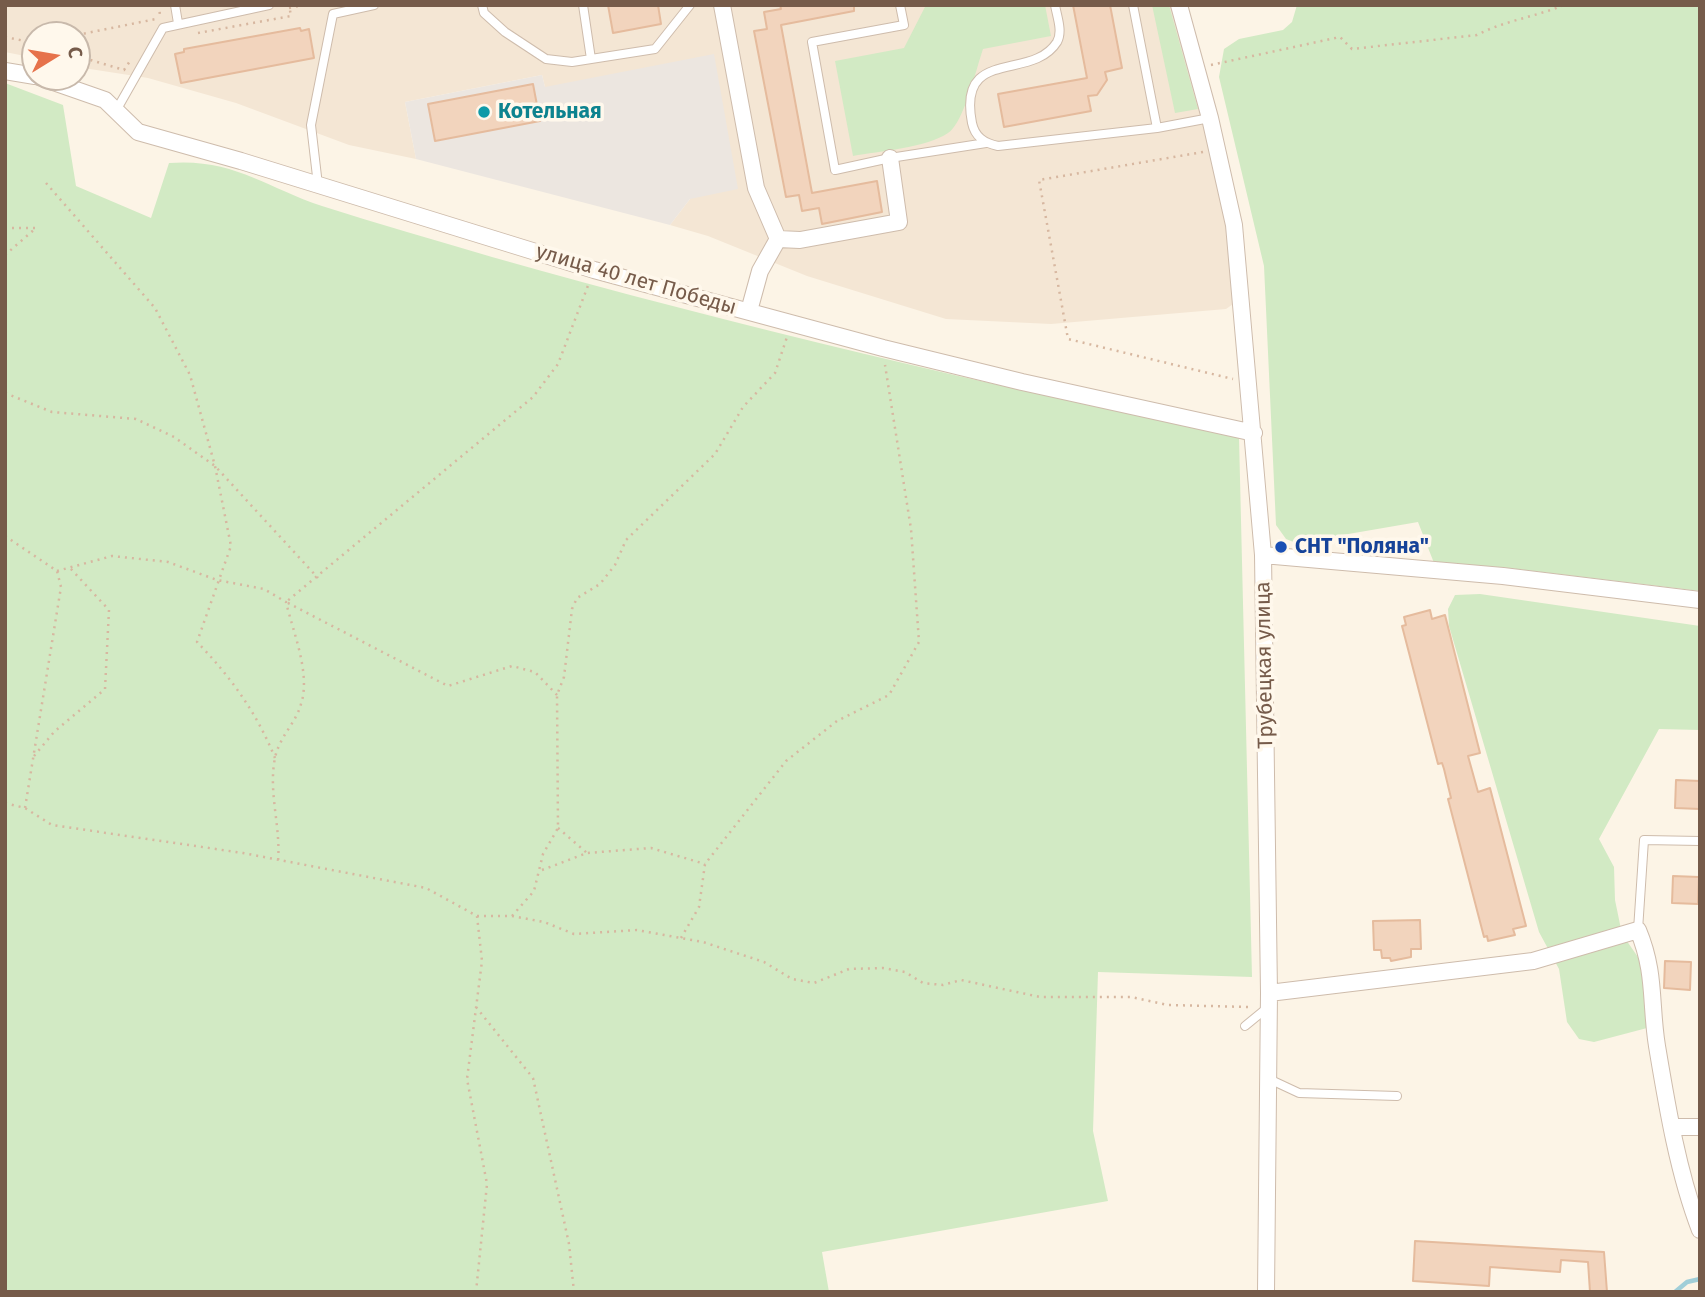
<!DOCTYPE html>
<meta charset="utf-8">
<style>
body{margin:0}
#map{position:relative;width:1705px;height:1297px;overflow:hidden;background:#fcf4e6;font-family:"Fira Sans",sans-serif}
canvas{display:block}
.frame{position:absolute;inset:0;border:7px solid #765b4a;pointer-events:none}
.north{position:absolute;left:21px;top:21px;width:70px;height:70px;box-sizing:border-box;background:#fff8ec;border:2px solid #c8b9ab;border-radius:50%;rotate:79deg;font-size:19px;font-weight:700;line-height:28px;text-align:center;color:#765b4a}
.north::after{content:'';display:block;margin:auto;width:24px;height:32px;background:#e6724b;clip-path:polygon(50% 0,100% 100%,50% 72%,0 100%)}
</style>
<div id="map">
<canvas width="1705" height="1297"></canvas>
<div class="frame"></div>
<div class="north">С</div>
</div>
<script>
const context = document.querySelector('canvas').getContext('2d');
context.lineJoin = 'round';
function fill(path, color) {
  context.fillStyle = color;
  context.fill(path, 'evenodd');
}
function trace(path, color, width, dash) {
  context.strokeStyle = color;
  context.lineWidth = width;
  context.lineCap = dash ? 'butt' : 'round';
  context.setLineDash(dash || []);
  context.stroke(path);
}
function label(font, color, halo, rows, align = 'center') {
  context.font = font + ' "Fira Sans",sans-serif';
  context.lineWidth = 7;
  context.setLineDash([]);
  context.textBaseline = 'middle';
  context.strokeStyle = halo;
  context.fillStyle = color;
  for (const [text, x, y, turn = 0] of rows) {
    context.save();
    context.translate(x, y);
    context.rotate((+turn || 0) * Math.PI / 180);
    context.textAlign = isNaN(turn) ? turn : align;
    if (halo) context.strokeText(text, 0, 0);
    context.fillText(text, 0, 0);
    context.restore();
  }
}
fill(new Path2D(`
 M 5,5 L 1171,5 L 1201,107 L 1228,228 L 1236,302 L 1226,309 L 1051,324 L 946,319 L 807,276 L 708,236 L 670,225 L 690,199 L 545,87 L 542,75 L 405,102 L 416,159 L 349,145 L 236,103 L 148,78 L 77,67 L 77,35 L 35,35 L 35,58 L 5,52 Z`), '#f4e6d4');
fill(new Path2D(`
 M 714,54 L 738,189 L 690,199 L 670,225 L 416,159 L 405,102 L 542,75 L 545,87 Z`), '#ece6e0');
fill(new Path2D(`
 M 926,5 L 1045,5 L 1051,36 L 983,49 C 976,69 964,123 948,133 C 926,148 879,151 853,156 L 835,61 L 904,48 Z
 M 1152,5 L 1169,5 L 1198,109 L 1175,113 Z
 M 1297,5 L 1700,5 L 1700,591 L 1500,567 L 1434,563 L 1418,522 L 1296,543 L 1286,539 L 1276,525 L 1264,266 L 1219,77 L 1224,49 L 1239,39 L 1283,30 L 1292,22 Z
 M 5,83 L 63,105 L 76,186 L 151,218 L 169,163 C 233,158 265,187 322,206 C 378,224 436,240 492,257 C 739,327 988,385 1239,437 L 1252,977 L 1098,972 L 1093,1131 L 1108,1201 L 822,1252 L 829,1292 L 5,1292 Z
 M 1480,594 L 1700,626 L 1700,730 L 1659,729 L 1599,839 L 1614,867 L 1615,900 L 1622,934 L 1640,960 L 1652,1018 L 1647,1028 L 1594,1042 L 1579,1039 L 1567,1022 L 1559,969 L 1539,932 L 1449,626 L 1448,609 L 1455,595 Z`), '#d2eac4');
trace(new Path2D(`
 M 1675,1292 L 1687,1282 L 1700,1279`), '#a0ced8', 4.5);
const building = new Path2D(`
 M 608,5 L 658,5 L 661,24 L 613,33 Z
 M 780,5 L 854,5 L 854,11 L 781,25 L 812,193 L 877,181 L 882,212 L 822,224 L 819,208 L 802,211 L 799,195 L 786,197 L 754,31 L 767,29 L 764,12 L 781,9 Z
 M 1073,5 L 1110,5 L 1122,68 L 1105,72 L 1107,80 L 1097,95 L 1088,96 L 1091,111 L 1004,127 L 998,94 L 1087,78 Z
 M 300,28 L 301,31 L 309,29 L 314,58 L 181,83 L 175,54 L 184,52 L 184,49 Z
 M 533,84 L 540,121 L 435,141 L 428,104 Z
 M 1430,610 L 1432,619 L 1445,615 L 1480,753 L 1468,756 L 1478,792 L 1490,788 L 1526,926 L 1513,929 L 1515,935 L 1488,941 L 1487,936 L 1484,937 L 1448,799 L 1451,798 L 1444,769 L 1442,763 L 1438,764 L 1402,626 L 1406,625 L 1404,617 Z
 M 1676,780 L 1700,781 L 1700,809 L 1675,808 Z
 M 1673,876 L 1699,877 L 1698,904 L 1672,903 Z
 M 1420,920 L 1421,949 L 1411,949 L 1411,957 L 1391,961 L 1390,958 L 1382,958 L 1381,950 L 1374,950 L 1373,921 Z
 M 1665,961 L 1691,962 L 1690,990 L 1664,988 Z
 M 1415,1241 L 1604,1252 L 1607,1292 L 1590,1292 L 1588,1262 L 1561,1260 L 1560,1272 L 1490,1267 L 1489,1286 L 1413,1281 Z`);
fill(building, '#f2d4bd');
trace(building, '#e5bb9d', 2);
const service = new Path2D(`
 M 175,5 L 178,23
 M 482,5 L 484,13 L 505,32 L 546,59 L 572,62 L 655,49 L 690,5
 M 583,5 L 591,59
 M 900,5 L 904,25 L 812,42 L 835,170 L 890,158 L 986,143
 M 1055,5 C 1057,17 1063,31 1057,42 C 1032,82 957,46 972,123 C 975,137 984,143 998,146 L 1157,128 L 1210,118
 M 1133,5 L 1157,128
 M 117,109 L 163,28 L 269,5
 M 318,185 L 311,125 L 333,14 L 374,5
 M 1638,930 L 1644,840 L 1700,841
 M 1245,1026 L 1267,1008
 M 1269,1079 L 1299,1093 L 1397,1096`);
const minor = new Path2D(`
 M 722,5 L 756,188 L 778,239 L 800,240 L 899,222 L 890,158
 M 1179,5 L 1210,118 L 1234,225 L 1263,555 L 1269,993 L 1266,1292
 M 5,71 L 35,76
 M 39,77 L 105,100 L 138,132 L 241,161 L 594,270 L 883,348 L 1022,382 L 1254,433
 M 749,311 L 760,271 L 778,239
 M 1263,555 L 1503,576 L 1700,600
 M 1269,993 L 1533,961 L 1638,930 C 1656,973 1650,1003 1657,1046 C 1667,1106 1678,1173 1700,1230
 M 1673,1127 L 1700,1127`);
trace(service, '#cebcac', 10);
trace(minor, '#cebcac', 18);
trace(new Path2D(`
 M 159,5 L 160,16
 M 289,8 L 304,5
 M 198,33 L 291,16 L 289,5
 M 77,35 L 156,19
 M 5,37 L 35,43
 M 77,56 L 124,70 L 130,61
 M 1211,65 L 1340,37 L 1352,49 L 1477,35 C 1503,21 1535,17 1564,5
 M 1203,152 L 1039,180 L 1068,339 L 1233,379
 M 46,183 L 155,308 L 190,375 L 215,466 L 231,546 L 197,642 C 230,676 257,713 275,758
 M 5,228 L 36,228
 M 5,255 L 36,228
 M 5,393 L 52,412 L 136,419 L 174,437 L 215,466 L 318,578
 M 5,536 L 57,571 L 61,587 L 25,808
 M 57,571 L 112,556 L 168,562 L 217,580 L 264,589 L 286,602 C 293,632 311,674 301,704 C 296,723 279,737 275,758 C 268,792 281,827 278,861
 M 557,695 L 535,672 L 512,666 L 448,686 L 286,602 L 533,397 L 558,364 L 589,283
 M 34,756 L 54,732 L 105,689 L 109,610 L 70,568
 M 5,803 L 25,808 L 52,825 L 243,853 L 426,888 L 477,916 L 482,961 L 467,1079 L 487,1184 L 476,1292
 M 558,828 L 587,853
 M 542,870 L 587,853 L 651,848 L 705,864
 M 477,916 L 512,916 L 544,922 L 574,934 L 637,930 L 703,942 L 764,962 L 792,979 L 814,983 L 849,969 L 883,968 L 905,972 L 923,983 L 943,985 L 961,980 L 1040,997 L 1131,997 L 1168,1005 L 1249,1007
 M 512,916 L 534,891 L 543,854 L 558,828 L 557,695 L 564,677 L 572,609 L 577,598 L 600,584 L 615,565 L 626,540 L 715,454 L 743,407 L 775,373 L 787,337
 M 681,938 L 699,907 L 705,864 L 786,761 L 837,721 L 889,695 L 919,642 L 911,529 L 885,365
 M 476,1007 L 533,1078 L 569,1244 L 574,1292`), '#d7b7a0', 2.5, [2, 5]);
trace(service, '#fff', 8);
trace(minor, '#fff', 16);
for (const [x, y, r, color] of [
 [484,112,7,"#0f9aa8"],
 [1281,547,7,"#1a4fb4"]
]) {
  const dot = new Path2D();
  dot.arc(x, y, r, 0, 2 * Math.PI);
  context.fillStyle = color;
  context.fill(dot);
  trace(dot, '#fff8ec', 2.5);
}
label('bold 21px', '#0d838f', '#fff8ec', [
 ["Котельная",498,112]
], 'left');
label('21px', '#765b4a', '#fff8ec', [
 ["улица 40 лет Победы",636,280,16],
 ["Трубецкая улица",1265,665,-91]
]);
label('bold 21px', '#164399', '#fff8ec', [
 ["СНТ \"Поляна\"",1295,547]
], 'left');
</script>
